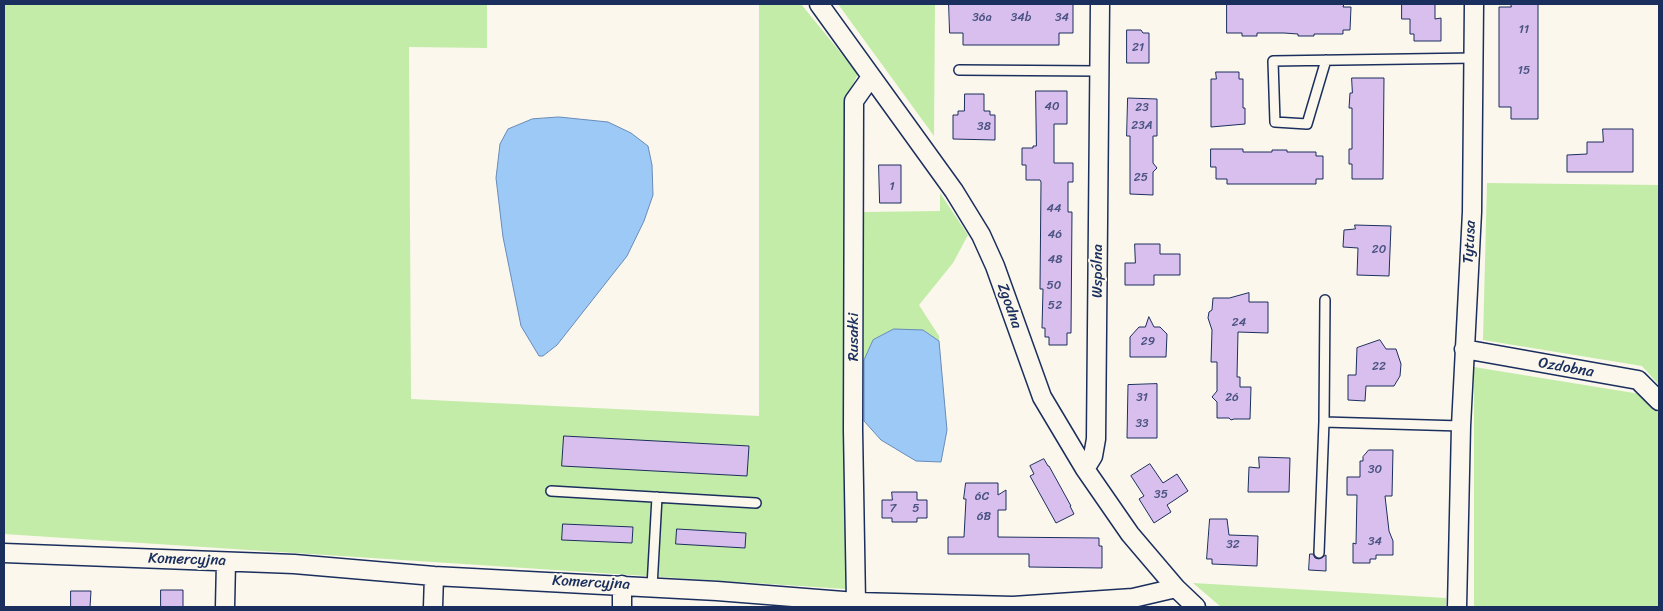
<!DOCTYPE html>
<meta charset="utf-8">
<style>
body{margin:0}
#map{position:relative;width:1663px;height:611px;overflow:hidden;background:#fbf7ec;font-family:Sriracha,sans-serif}
canvas{display:block}
.frame{position:absolute;inset:0;border:5px solid #1b2f5e;pointer-events:none}
</style>
<div id="map">
<canvas width="1663" height="611"></canvas>
<div class="frame"></div>
</div>
<script>
const context = document.querySelector('canvas').getContext('2d');
context.lineJoin = 'round';
function fill(path, color) {
  context.fillStyle = color;
  context.fill(path, 'evenodd');
}
function trace(path, color, width, dash) {
  context.strokeStyle = color;
  context.lineWidth = width;
  context.lineCap = dash ? 'butt' : 'round';
  context.setLineDash(dash || []);
  context.stroke(path);
}
function label(font, color, halo, rows, align = 'center') {
  context.font = font + ' Sriracha,sans-serif';
  context.lineWidth = 4;
  context.setLineDash([]);
  context.textBaseline = 'middle';
  context.strokeStyle = halo;
  context.fillStyle = color;
  for (const [text, x, y, turn = 0] of rows) {
    context.save();
    context.translate(x, y);
    context.rotate((+turn || 0) * Math.PI / 180);
    context.textAlign = isNaN(turn) ? turn : align;
    if (halo) context.strokeText(text, 0, 0);
    context.fillText(text, 0, 0);
    context.restore();
  }
}
fill(new Path2D(`
 M 4,4 L 487,4 L 487,48 L 409,47 L 411,399 L 759,416 L 759,4 L 801,4 L 858,74 L 847,96 L 846,589 L 4,534 Z
 M 838,4 L 935,4 L 934,136 Z
 M 1487,183 L 1659,185 L 1659,385 L 1642,366 L 1483,340 Z
 M 940,193 L 968,235 L 953,263 L 919,305 L 939,336 L 939,341 L 923,330 L 874,340 L 864,360 L 864,212 L 940,211 Z
 M 1474,367 L 1640,394 L 1659,414 L 1659,607 L 1474,607 Z
 M 1193,583 L 1446,598 L 1446,607 L 1221,607 Z`), '#c3eca8');
const water = new Path2D(`
 M 559,117 L 608,122 L 631,133 L 648,146 L 652,165 L 653,195 L 644,221 L 627,256 L 557,345 L 543,356 L 539,356 L 521,326 L 503,237 L 496,178 L 500,144 L 508,129 L 532,119 Z
 M 894,329 L 923,330 L 939,341 L 947,430 L 941,462 L 916,461 L 881,440 L 864,421 L 864,360 L 873,340 Z`);
fill(water, '#9cc9f6');
trace(water, '#688bb9', 1);
const building = new Path2D(`
 M 949,4 L 1073,4 L 1073,33 L 1059,33 L 1059,45 L 963,45 L 963,33 L 950,33 Z
 M 1227,4 L 1344,4 L 1343,7 L 1351,7 L 1350,30 L 1343,30 L 1343,34 L 1314,34 L 1314,36 L 1298,36 L 1298,34 L 1284,33 L 1257,33 L 1257,36 L 1242,36 L 1242,33 L 1227,33 Z
 M 1402,4 L 1435,4 L 1435,19 L 1441,18 L 1441,41 L 1414,41 L 1414,34 L 1410,34 L 1410,19 L 1402,19 Z
 M 1511,4 L 1538,4 L 1538,119 L 1511,119 L 1511,107 L 1499,107 L 1499,7 L 1511,7 Z
 M 1127,30 L 1141,30 L 1143,33 L 1149,33 L 1149,63 L 1127,63 Z
 M 1216,72 L 1239,72 L 1239,79 L 1243,79 L 1243,108 L 1245,108 L 1245,124 L 1211,127 L 1211,79 L 1216,79 Z
 M 1352,78 L 1384,78 L 1383,179 L 1352,179 L 1352,164 L 1349,164 L 1349,149 L 1352,149 L 1352,108 L 1349,108 L 1350,93 L 1352,93 Z
 M 1036,91 L 1067,91 L 1067,124 L 1054,124 L 1054,163 L 1073,163 L 1073,182 L 1068,182 L 1068,212 L 1072,212 L 1071,333 L 1067,333 L 1067,345 L 1049,345 L 1049,337 L 1045,337 L 1045,328 L 1042,328 L 1043,289 L 1040,289 L 1041,182 L 1040,180 L 1026,180 L 1026,165 L 1022,165 L 1022,148 L 1033,148 L 1033,146 L 1036,146 Z
 M 965,94 L 984,94 L 984,111 L 990,111 L 990,115 L 995,115 L 995,140 L 953,139 L 953,115 L 958,115 L 958,111 L 964,111 Z
 M 1128,98 L 1157,99 L 1157,136 L 1153,136 L 1153,163 L 1157,168 L 1153,172 L 1153,195 L 1130,194 L 1130,136 L 1127,136 Z
 M 1603,129 L 1633,129 L 1633,172 L 1567,172 L 1567,155 L 1587,154 L 1587,142 L 1603,142 Z
 M 1211,149 L 1243,149 L 1243,152 L 1272,152 L 1272,150 L 1287,150 L 1287,152 L 1316,152 L 1316,156 L 1323,156 L 1323,179 L 1316,179 L 1316,184 L 1227,184 L 1227,179 L 1216,179 L 1216,167 L 1211,167 Z
 M 879,165 L 901,165 L 901,203 L 880,203 Z
 M 1355,225 L 1391,226 L 1389,276 L 1357,275 L 1358,248 L 1343,247 L 1344,230 L 1355,229 Z
 M 1135,244 L 1160,244 L 1160,254 L 1180,254 L 1180,275 L 1154,275 L 1154,285 L 1125,285 L 1125,263 L 1135,263 Z
 M 1249,293 L 1249,302 L 1268,302 L 1268,333 L 1238,332 L 1237,377 L 1240,377 L 1240,387 L 1251,387 L 1250,419 L 1234,419 L 1231,420 L 1229,418 L 1217,418 L 1217,402 L 1212,397 L 1217,391 L 1217,362 L 1211,362 L 1212,330 L 1208,318 L 1209,312 L 1212,310 L 1213,298 L 1229,298 Z
 M 1149,317 L 1154,327 L 1160,327 L 1167,334 L 1166,357 L 1130,357 L 1130,337 L 1139,327 L 1145,327 Z
 M 1380,340 L 1386,349 L 1396,349 L 1401,364 L 1400,376 L 1394,386 L 1366,386 L 1365,401 L 1348,400 L 1348,375 L 1356,375 L 1357,348 Z
 M 1157,384 L 1157,438 L 1127,438 L 1128,385 Z
 M 564,436 L 749,446 L 747,476 L 562,466 Z
 M 1369,450 L 1393,450 L 1392,496 L 1385,496 L 1389,531 L 1393,541 L 1393,555 L 1376,555 L 1376,559 L 1370,559 L 1370,563 L 1353,563 L 1353,543 L 1356,544 L 1357,495 L 1347,495 L 1347,477 L 1360,477 L 1360,461 L 1363,461 L 1363,457 Z
 M 1259,457 L 1290,458 L 1289,492 L 1248,492 L 1249,467 L 1259,468 Z
 M 1044,459 L 1048,466 L 1049,466 L 1071,506 L 1070,506 L 1074,514 L 1056,523 L 1030,476 L 1034,474 L 1030,466 Z
 M 1150,464 L 1163,483 L 1177,474 L 1188,491 L 1167,505 L 1171,512 L 1154,523 L 1139,499 L 1144,496 L 1131,476 Z
 M 966,483 L 998,483 L 998,495 L 1006,490 L 1006,510 L 998,510 L 998,537 L 1099,538 L 1099,546 L 1102,546 L 1102,568 L 1029,567 L 1029,554 L 948,554 L 948,537 L 964,537 L 966,499 L 964,499 Z
 M 892,492 L 917,492 L 917,500 L 927,500 L 927,518 L 917,518 L 917,522 L 892,522 L 892,518 L 882,518 L 882,500 L 892,500 Z
 M 1210,519 L 1227,519 L 1229,535 L 1258,536 L 1257,566 L 1212,564 L 1212,559 L 1207,559 Z
 M 563,524 L 633,527 L 632,543 L 562,540 Z
 M 677,529 L 746,533 L 745,548 L 676,544 Z
 M 1310,554 L 1313,554 L 1315,558 L 1319,559 L 1326,555 L 1326,571 L 1309,570 Z
 M 161,590 L 183,590 L 183,607 L 161,607 Z
 M 71,591 L 91,591 L 90,607 L 71,607 Z`);
fill(building, '#d9bfed');
trace(building, '#1b2f5e', 1);
const service = new Path2D(`
 M 1326,60 L 1307,124 L 1275,122 L 1273,61 L 1474,58
 M 959,70 L 1099,71
 M 1324,422 L 1325,300
 M 551,491 L 756,503
 M 1319,553 L 1324,422 L 1461,426
 M 652,587 L 657,497`);
const minor = new Path2D(`
 M 819,4 L 954,191 L 981,235 L 995,266 L 1042,397 L 1085,469 L 1130,534 L 1176,588 L 1196,607
 M 1464,349 L 1638,380 L 1659,401
 M 1085,469 L 1093,456 L 1096,439 L 1100,4
 M 4,553 L 294,564 L 434,576 L 717,591 L 856,602 L 1013,606 L 1133,598 L 1176,588
 M 856,602 L 853,430 L 854,101 L 871,77
 M 225,607 L 226,562
 M 433,607 L 434,576
 M 622,607 L 622,585
 M 1457,607 L 1461,426 L 1472,212 L 1474,4`);
trace(service, '#1b2f5e', 12);
trace(minor, '#1b2f5e', 21);
trace(service, '#fbf7ec', 9);
trace(minor, '#fbf7ec', 18);
label('12px', '#4a5382', null, [
 ["36a",982,18],
 ["34b",1021,18],
 ["34",1062,18],
 ["11",1524,30],
 ["21",1138,48],
 ["15",1524,71],
 ["40",1052,107],
 ["23",1142,108],
 ["23A",1142,126],
 ["38",984,127],
 ["25",1141,178],
 ["1",892,187],
 ["44",1054,209],
 ["46",1055,235],
 ["20",1379,250],
 ["48",1055,260],
 ["50",1054,286],
 ["52",1055,306],
 ["24",1239,323],
 ["29",1148,342],
 ["22",1379,367],
 ["31",1142,398],
 ["26",1232,398],
 ["33",1142,424],
 ["30",1375,470],
 ["35",1161,495],
 ["6C",982,497],
 ["7",893,509],
 ["5",916,509],
 ["6B",984,517],
 ["34",1375,542],
 ["32",1233,545]
]);
label('15px', '#1b2f5e', '#fbf7ec', [
 ["Tytusa",1470,242,-87],
 ["Wspólna",1098,271,-90],
 ["Zgodna",1009,306,71],
 ["Rusałki",854,337,-90],
 ["Ozdobna",1566,368,10],
 ["Komercyjna",187,560,2],
 ["Komercyjna",591,583,3]
]);
</script>
